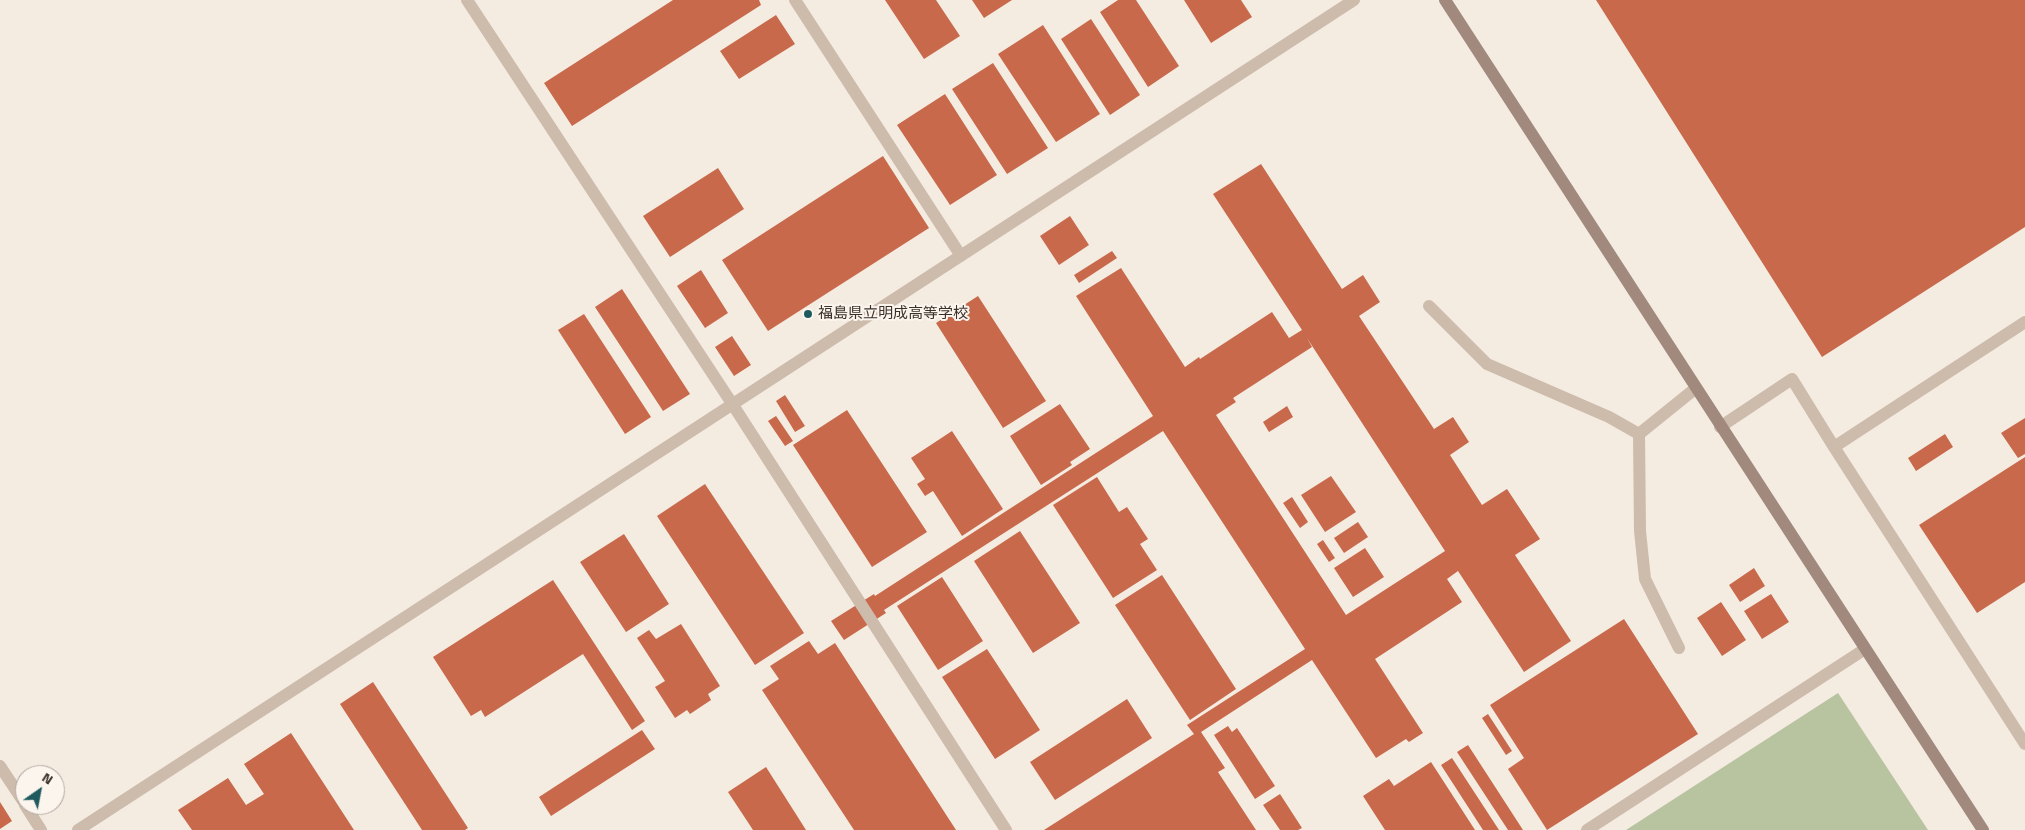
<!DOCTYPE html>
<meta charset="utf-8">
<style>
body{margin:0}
#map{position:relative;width:2025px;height:830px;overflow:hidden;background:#f4ebe1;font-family:"Titillium Web",sans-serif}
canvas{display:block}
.north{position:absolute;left:15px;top:765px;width:50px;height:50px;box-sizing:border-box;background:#fbf5ee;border:1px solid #aea6a0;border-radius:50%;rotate:33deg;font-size:14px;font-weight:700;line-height:20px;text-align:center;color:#3b302b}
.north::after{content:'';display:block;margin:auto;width:18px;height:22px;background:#1f5a5e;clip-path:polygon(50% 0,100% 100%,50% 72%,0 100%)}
</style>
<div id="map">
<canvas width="2025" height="830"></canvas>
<div class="north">N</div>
</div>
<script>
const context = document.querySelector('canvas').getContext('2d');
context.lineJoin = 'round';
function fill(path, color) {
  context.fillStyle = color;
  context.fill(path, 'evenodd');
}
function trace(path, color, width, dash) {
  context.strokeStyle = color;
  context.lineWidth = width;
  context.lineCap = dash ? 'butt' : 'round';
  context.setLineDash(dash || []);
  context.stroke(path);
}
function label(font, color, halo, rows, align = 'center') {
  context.font = font + ' "Titillium Web","Noto Sans JP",sans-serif';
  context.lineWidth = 4;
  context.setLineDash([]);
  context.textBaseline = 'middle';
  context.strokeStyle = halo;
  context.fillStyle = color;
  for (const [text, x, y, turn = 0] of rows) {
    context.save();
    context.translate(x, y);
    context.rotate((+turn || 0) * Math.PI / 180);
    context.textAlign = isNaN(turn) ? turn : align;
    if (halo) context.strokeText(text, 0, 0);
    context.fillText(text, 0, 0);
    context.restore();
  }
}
fill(new Path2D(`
 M 1838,693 L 1928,830 L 1626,830 Z`), '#b8c4a0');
fill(new Path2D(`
 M 673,0 L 759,0 L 761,5 L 572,126 L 544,83 Z
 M 885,0 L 936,0 L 960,36 L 924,59 Z
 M 972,0 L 1012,0 L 984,18 Z
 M 1118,0 L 1136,0 L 1179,66 L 1148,87 L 1100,12 Z
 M 1184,0 L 1241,0 L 1252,17 L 1211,43 Z
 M 1596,0 L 2025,0 L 2025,227 L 1822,357 Z
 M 776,15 L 795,44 L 739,79 L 720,51 Z
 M 1091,19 L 1140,95 L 1110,115 L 1061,39 Z
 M 1043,25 L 1100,114 L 1056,142 L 998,54 Z
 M 993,63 L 1048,148 L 1007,174 L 952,89 Z
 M 945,94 L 997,175 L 950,205 L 897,125 Z
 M 883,156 L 929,228 L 768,331 L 722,260 Z
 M 1261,164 L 1342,289 L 1363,275 L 1380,302 L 1359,316 L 1434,429 L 1453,417 L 1469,442 L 1450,455 L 1482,505 L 1507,489 L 1540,539 L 1515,555 L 1571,641 L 1524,672 L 1458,571 L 1447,579 L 1462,602 L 1375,659 L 1423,733 L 1409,742 L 1406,739 L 1376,758 L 1312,660 L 1201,732 L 1225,768 L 1218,772 L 1256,830 L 1044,830 L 1194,734 L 1187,725 L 1305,649 L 1163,431 L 884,610 L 886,613 L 844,640 L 831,621 L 874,594 L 875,596 L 1153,416 L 1076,296 L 1121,268 L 1185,367 L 1199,357 L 1200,359 L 1272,312 L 1289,338 L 1302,330 L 1213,194 ZM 1307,338 L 1445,551 L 1346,615 L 1216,415 L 1236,402 L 1233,398 L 1312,347 Z
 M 718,168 L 744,209 L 670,257 L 643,216 Z
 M 1070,216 L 1089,245 L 1059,265 L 1040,236 Z
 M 1112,251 L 1117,258 L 1079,283 L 1074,275 Z
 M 701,270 L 728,313 L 705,328 L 677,286 Z
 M 622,289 L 690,394 L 663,411 L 595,307 Z
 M 978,296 L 1046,401 L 1003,428 L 936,323 Z
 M 584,314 L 651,417 L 625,434 L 558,330 Z
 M 732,336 L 751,365 L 734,376 L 715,347 Z
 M 785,395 L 805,426 L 795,432 L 776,401 Z
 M 1060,404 L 1090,449 L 1070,462 L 1072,465 L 1041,485 L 1010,436 Z
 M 1287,406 L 1293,417 L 1269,432 L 1263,422 Z
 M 847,410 L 927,532 L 872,567 L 793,445 Z
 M 776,416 L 793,441 L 785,446 L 768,421 Z
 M 2025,418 L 2025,454 L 2018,458 L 2001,433 Z
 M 952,431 L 1003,509 L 962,536 L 933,491 L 925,496 L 917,484 L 925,479 L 911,458 Z
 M 1945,434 L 1953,447 L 1916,471 L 1908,458 Z
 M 2025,457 L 2025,582 L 1977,613 L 1919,525 Z
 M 1331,476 L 1356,512 L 1325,532 L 1301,495 Z
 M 1097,477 L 1119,512 L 1127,507 L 1148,539 L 1140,544 L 1157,570 L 1113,598 L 1053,505 Z
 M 705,484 L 804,633 L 755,665 L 657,516 Z
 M 1292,497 L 1308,522 L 1300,528 L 1283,503 Z
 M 1358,522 L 1368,537 L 1344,553 L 1334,538 Z
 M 1020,531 L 1080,623 L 1033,653 L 974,561 Z
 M 624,534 L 669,604 L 626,632 L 580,562 Z
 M 1323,540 L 1335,558 L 1329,562 L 1317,544 Z
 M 1365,548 L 1384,577 L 1353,597 L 1334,568 Z
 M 1754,568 L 1765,586 L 1740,602 L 1729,585 Z
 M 1162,575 L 1236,689 L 1190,720 L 1115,605 Z
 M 942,577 L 983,641 L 938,670 L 897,606 Z
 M 553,580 L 645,721 L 632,730 L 583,654 L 485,717 L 481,710 L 471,716 L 433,657 Z
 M 1771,594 L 1789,622 L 1762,639 L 1744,611 Z
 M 1721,602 L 1746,640 L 1722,656 L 1697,618 Z
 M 1624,619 L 1698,734 L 1547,830 L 1508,769 L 1524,758 L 1490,705 Z
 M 681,624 L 720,686 L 708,694 L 711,700 L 690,714 L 687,710 L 675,718 L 655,687 L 665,681 L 637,638 L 649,630 L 656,639 Z
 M 809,641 L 818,654 L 835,643 L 956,830 L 854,830 L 762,690 L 779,679 L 770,666 Z
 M 987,649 L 1040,730 L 995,759 L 942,677 Z
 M 373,682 L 468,828 L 465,830 L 422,830 L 340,704 Z
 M 1127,699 L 1152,738 L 1055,800 L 1030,762 Z
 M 1488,714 L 1512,751 L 1506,755 L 1482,718 Z
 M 1228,726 L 1232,732 L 1237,728 L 1275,786 L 1255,799 L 1214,735 Z
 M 642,730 L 655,749 L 551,816 L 539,797 Z
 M 291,733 L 354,830 L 192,830 L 178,810 L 228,778 L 246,805 L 264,794 L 244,764 Z
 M 1468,745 L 1523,830 L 1508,830 L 1457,752 Z
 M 1452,758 L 1499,830 L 1483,830 L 1441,765 Z
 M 1431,762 L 1475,830 L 1385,830 L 1363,796 L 1389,779 L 1394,786 Z
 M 766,767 L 806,830 L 753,830 L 728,792 Z
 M 1280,794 L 1302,828 L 1298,830 L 1280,830 L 1263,805 Z
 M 0,802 L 12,821 L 0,829 Z`), '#c8694b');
trace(new Path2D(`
 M 467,0 L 733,405 L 1006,830
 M 795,0 L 961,256
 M 1429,306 L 1487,364 L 1609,417 L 1639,434
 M 1720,427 L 1792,379 L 1834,447 L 2025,322
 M 1639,434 L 1640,531 L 1645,579 L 1679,648
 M 1639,434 L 1696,388
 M 1834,447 L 2025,744
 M 78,830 L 1354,0
 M 1587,830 L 1865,649`), '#cdbbac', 12);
trace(new Path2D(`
 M 0,766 L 25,804
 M 25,805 L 41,830`), '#cdbbac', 12);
trace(new Path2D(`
 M 1445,0 L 1983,830`), '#a18a7d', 12);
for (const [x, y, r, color] of [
 [808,314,5,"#1f5a5e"]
]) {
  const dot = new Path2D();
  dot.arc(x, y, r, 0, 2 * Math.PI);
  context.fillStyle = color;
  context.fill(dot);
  trace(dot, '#fbf5ee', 2);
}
label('15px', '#3b302b', '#fbf5ee', [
 ["福島県立明成高等学校",818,314]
], 'left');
</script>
